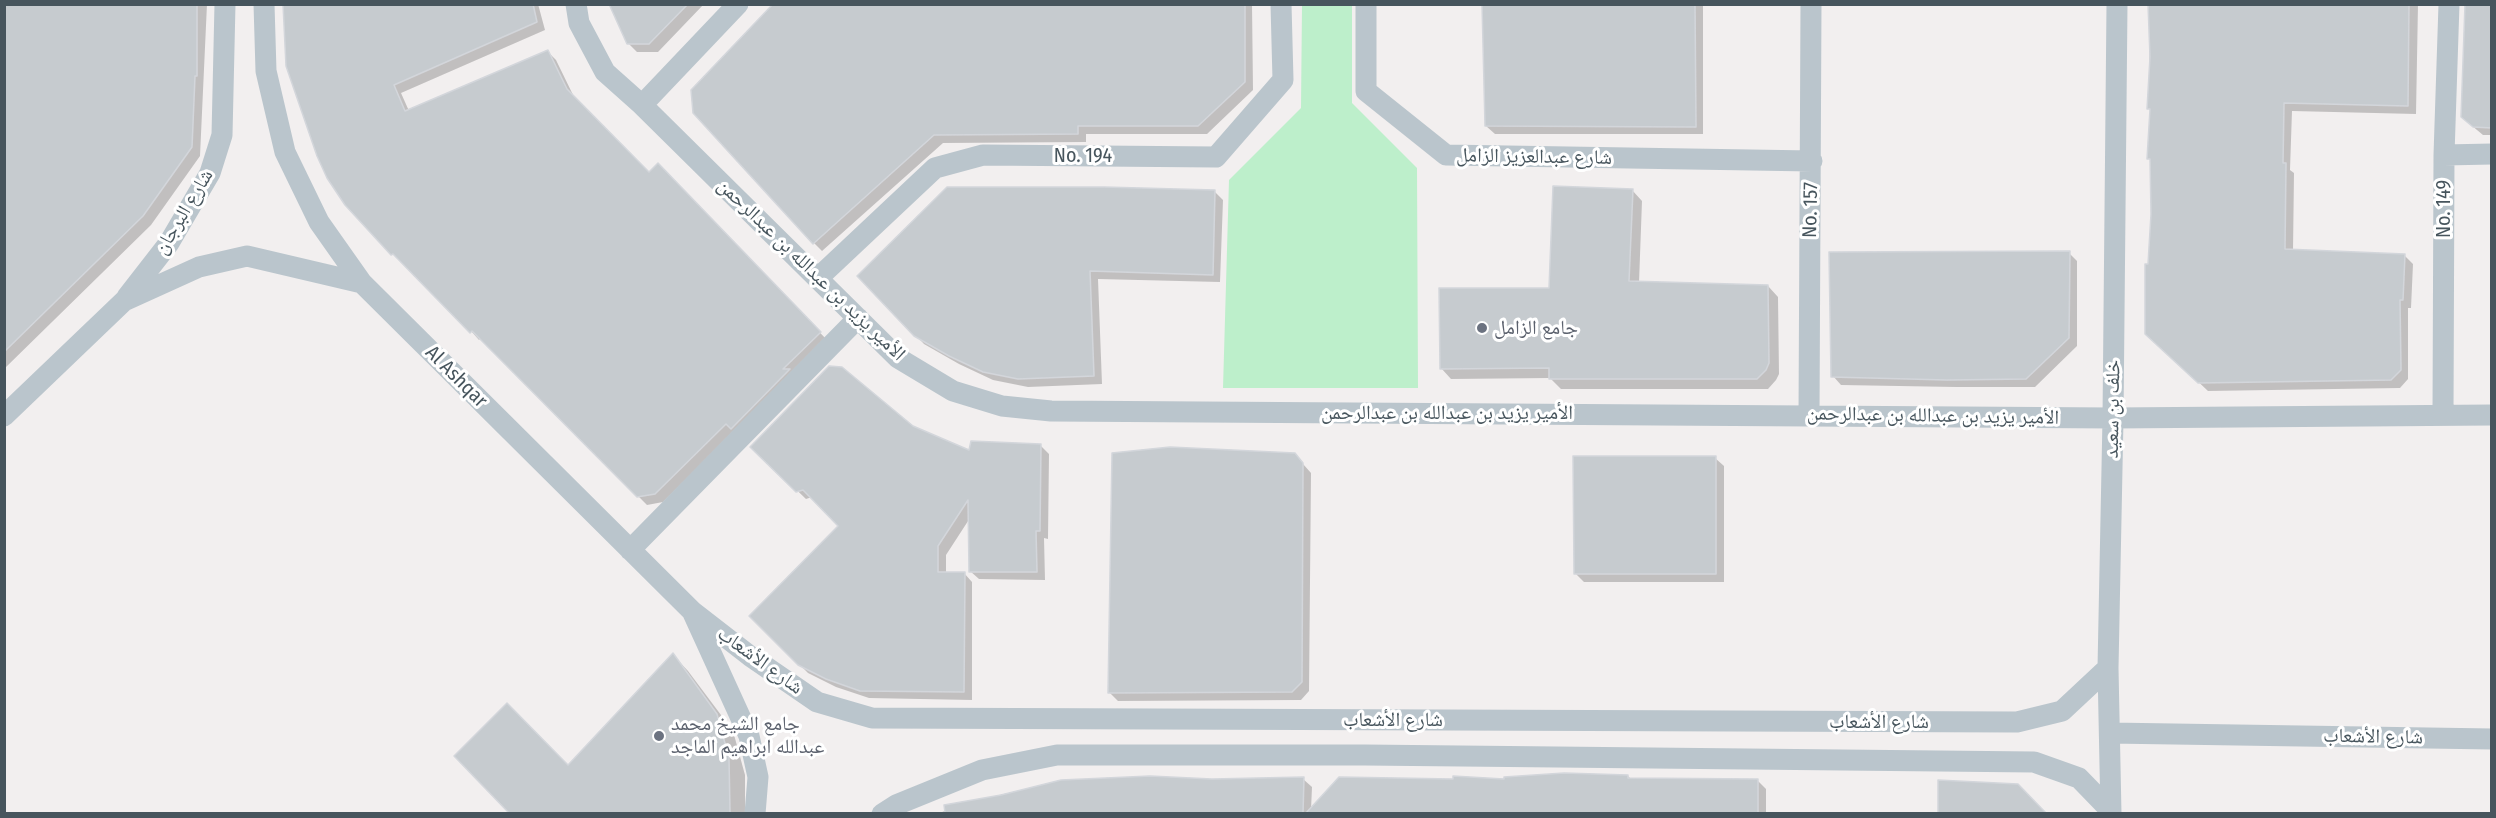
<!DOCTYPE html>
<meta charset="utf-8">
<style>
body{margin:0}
#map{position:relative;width:2496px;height:818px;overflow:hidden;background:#f2efef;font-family:"Fira Sans Condensed",sans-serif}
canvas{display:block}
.frame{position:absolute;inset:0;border:6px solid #47555d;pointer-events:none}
</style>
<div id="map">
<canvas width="2496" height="818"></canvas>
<div class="frame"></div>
</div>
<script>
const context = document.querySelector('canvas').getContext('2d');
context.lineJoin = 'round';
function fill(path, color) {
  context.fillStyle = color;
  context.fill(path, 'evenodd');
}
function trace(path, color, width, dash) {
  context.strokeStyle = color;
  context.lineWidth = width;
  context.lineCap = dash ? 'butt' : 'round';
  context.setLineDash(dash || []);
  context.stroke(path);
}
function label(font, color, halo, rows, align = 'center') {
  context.font = font + ' "Fira Sans Condensed","Noto Naskh Arabic",sans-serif';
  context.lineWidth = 6;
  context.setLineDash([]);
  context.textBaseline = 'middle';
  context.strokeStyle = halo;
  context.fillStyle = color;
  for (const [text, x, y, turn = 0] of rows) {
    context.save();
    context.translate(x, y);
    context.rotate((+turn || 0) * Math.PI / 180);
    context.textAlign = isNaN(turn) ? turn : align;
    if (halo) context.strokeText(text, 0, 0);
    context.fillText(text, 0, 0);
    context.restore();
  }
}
fill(new Path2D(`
 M 1302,5 L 1352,5 L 1352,103 L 1417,168 L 1418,388 L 1223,388 L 1229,180 L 1301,108 Z`), '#bdefcb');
fill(new Path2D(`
 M 4,4 L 207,4 L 200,156 L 151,225 L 4,369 Z
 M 286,4 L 538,4 L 545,30 L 401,93 L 409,111 L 548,52 L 556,60 L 575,99 L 649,174 L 658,165 L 828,341 L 663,502 L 647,505 L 481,338 L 479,340 L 471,331 Z
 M 610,4 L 704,4 L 658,52 L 637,52 L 628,43 Z
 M 775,4 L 1252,4 L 1253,90 L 1207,134 L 1086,134 L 1086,142 L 943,143 L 822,251 L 814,243 Z
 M 1483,4 L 1703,4 L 1703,134 L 1495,134 L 1486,126 Z
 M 2151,4 L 2418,4 L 2416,114 L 2292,111 L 2290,170 L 2294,173 L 2293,251 L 2404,255 L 2413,264 L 2411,308 L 2408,308 L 2408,379 L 2400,388 L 2208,391 L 2156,342 L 2149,266 L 2152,214 L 2152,161 L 2149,158 L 2151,111 L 2148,108 Z
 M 2492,4 L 2492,135 L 2483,135 L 2471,125 Z
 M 1632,190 L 1642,201 L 1639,283 L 1768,286 L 1778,297 L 1779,374 L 1776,380 L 1768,389 L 1561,389 L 1550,378 L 1451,379 L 1441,368 L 1550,289 Z
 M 1214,191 L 1223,200 L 1220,282 L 1098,279 L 1102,384 L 1028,387 L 993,380 L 959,364 L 924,344 L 859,276 Z
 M 2069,253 L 2077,261 L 2077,346 L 2035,387 L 1956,387 L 1841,385 L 1833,376 Z
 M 913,427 L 970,452 L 1040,445 L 1049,454 L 1048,539 L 1044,538 L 1045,580 L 979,579 L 970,571 L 970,518 L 946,555 L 946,573 L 964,573 L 972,582 L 972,700 L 869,698 L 836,687 L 808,673 L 751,616 L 840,526 L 812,497 L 806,499 L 752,447 Z
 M 1295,455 L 1311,473 L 1309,691 L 1301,700 L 1118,701 L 1109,692 Z
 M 1715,458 L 1724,466 L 1724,582 L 1584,582 L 1575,573 Z
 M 673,655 L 688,671 L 733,731 L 745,775 L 745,814 L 519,814 L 516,811 L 511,814 L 496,799 L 568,767 Z
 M 1628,776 L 1631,779 L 1758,781 L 1766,789 L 1766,814 L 937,814 L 968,802 L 1062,781 L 1303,779 L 1312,787 L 1311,810 L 1506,780 Z
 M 1940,782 L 2017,786 L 2044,814 L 1940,814 Z`), '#0003');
const building = new Path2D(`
 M 4,4 L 197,4 L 197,76 L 195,76 L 192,147 L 143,216 L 4,352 Z
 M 283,4 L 533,4 L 537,22 L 394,85 L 405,111 L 548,50 L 567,89 L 649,172 L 658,163 L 821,332 L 783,369 L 790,369 L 731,429 L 726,424 L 655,494 L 637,497 L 472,331 L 470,333 L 393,254 L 391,255 L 345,205 L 327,178 L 317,156 L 286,66 Z
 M 609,4 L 688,4 L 649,44 L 627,44 Z
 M 773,4 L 1245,4 L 1245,82 L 1198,126 L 1078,126 L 1078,134 L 934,135 L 813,244 L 693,113 L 691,90 Z
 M 1482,4 L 1695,4 L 1696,127 L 1485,126 Z
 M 2148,4 L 2409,4 L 2408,106 L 2284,103 L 2283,163 L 2286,163 L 2285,249 L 2405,254 L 2403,300 L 2400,300 L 2401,370 L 2391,380 L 2198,383 L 2145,334 L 2145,264 L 2148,264 L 2151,214 L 2150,159 L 2147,159 L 2150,109 L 2147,109 L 2150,57 Z
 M 2465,4 L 2492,4 L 2492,128 L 2473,127 L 2461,117 Z
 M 1553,186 L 1633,189 L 1629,281 L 1768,285 L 1769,363 L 1766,370 L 1757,379 L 1549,379 L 1549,368 L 1440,369 L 1439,288 L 1549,288 Z
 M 947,187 L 1104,187 L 1215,190 L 1213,275 L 1090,271 L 1094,376 L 1018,379 L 983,372 L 949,356 L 914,336 L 857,276 Z
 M 2070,251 L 2069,338 L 2026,379 L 1947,380 L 1831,377 L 1829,252 Z
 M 829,366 L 842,367 L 913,426 L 969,450 L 971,441 L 1041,444 L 1040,531 L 1036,531 L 1037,572 L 969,572 L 968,500 L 938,546 L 938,572 L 965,572 L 964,692 L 860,691 L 826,679 L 798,665 L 749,616 L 838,526 L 803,490 L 796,492 L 750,447 Z
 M 1170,447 L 1295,453 L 1303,463 L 1302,682 L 1292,692 L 1108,693 L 1112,453 Z
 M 1573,456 L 1716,456 L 1716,574 L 1574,574 Z
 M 673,653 L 717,714 L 729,758 L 730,813 L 509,813 L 454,756 L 507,703 L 568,765 Z
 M 1564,773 L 1628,775 L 1628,778 L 1758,779 L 1758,813 L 1306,813 L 1339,777 L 1453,779 L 1453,776 L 1504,779 L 1504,777 Z
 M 1150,776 L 1212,779 L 1304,777 L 1303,813 L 945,813 L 944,805 L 1001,795 L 1061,780 Z
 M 1938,780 L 2018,784 L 2046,813 L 1938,813 Z`);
fill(building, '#c6cbcf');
trace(building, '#d3d6db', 1.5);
trace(new Path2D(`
 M 264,4 L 266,71 L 285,152 L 319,222 L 362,283
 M 576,4 L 579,23 L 605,72 L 642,105 L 898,358 L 953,391 L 1002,406 L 1051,411 L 2113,418 L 2492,415
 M 1366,4 L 1366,91 L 1446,155 L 1812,161
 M 642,105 L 738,4
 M 2444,155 L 2492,154
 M 818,278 L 935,168 L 983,155 L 1216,157 L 1283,80 L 1281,4
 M 127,297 L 169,243 L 210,173 L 222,135 L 225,4
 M 2443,414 L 2444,155 L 2449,4
 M 1809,415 L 1811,4
 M 4,416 L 124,301 L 199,267 L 247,256 L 362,283 L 692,611 L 749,736 L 758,777 L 755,814
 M 630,550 L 858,318
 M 692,611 L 750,656 L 817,702 L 872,718 L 2017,722 L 2062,711 L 2108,668
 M 2110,733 L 2492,739
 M 882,814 L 896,805 L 982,770 L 1057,755 L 1365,755 L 2034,762 L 2079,778 L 2111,811
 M 2111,814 L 2108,668 L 2113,418 L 2117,4`), '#bac5cc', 21);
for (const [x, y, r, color] of [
 [1482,328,6,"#6b7280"],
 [659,736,6,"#6b7280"]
]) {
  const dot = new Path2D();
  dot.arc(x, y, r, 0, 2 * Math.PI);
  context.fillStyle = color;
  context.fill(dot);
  trace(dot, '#fff', 2);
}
label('20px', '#47555d', '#fff', [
 ["No. 194",1083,156],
 ["شارع عبدالعزيز الزامل",1534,157,1],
 ["No. 149",2444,209,-90],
 ["No. 157",1811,210,-89],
 ["شارع البرجان",184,212,-59],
 ["الأمير يزيد بن عبدالله بن عبدالرحمن",811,270,44],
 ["Al Ashqar",456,377,45],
 ["خلف بن سعيد",2113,409,-89],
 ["الأمير يزيد بن عبدالله بن عبدالرحمن",1447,413],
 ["الأمير يزيد بن عبدالله بن عبدالرحمن",1933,416,1],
 ["شارع الأشعاب",760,661,36],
 ["شارع الأشعاب",1393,720],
 ["شارع الأشعاب",1879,722],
 ["شارع الأشعاب",2373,737,1]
]);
label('20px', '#5b616d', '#fff', [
 ["جامع الزامل",1494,328],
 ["جامع الشيخ محمد",671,724],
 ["عبدالله ابراهيم الماجد",671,747]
], 'left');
</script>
